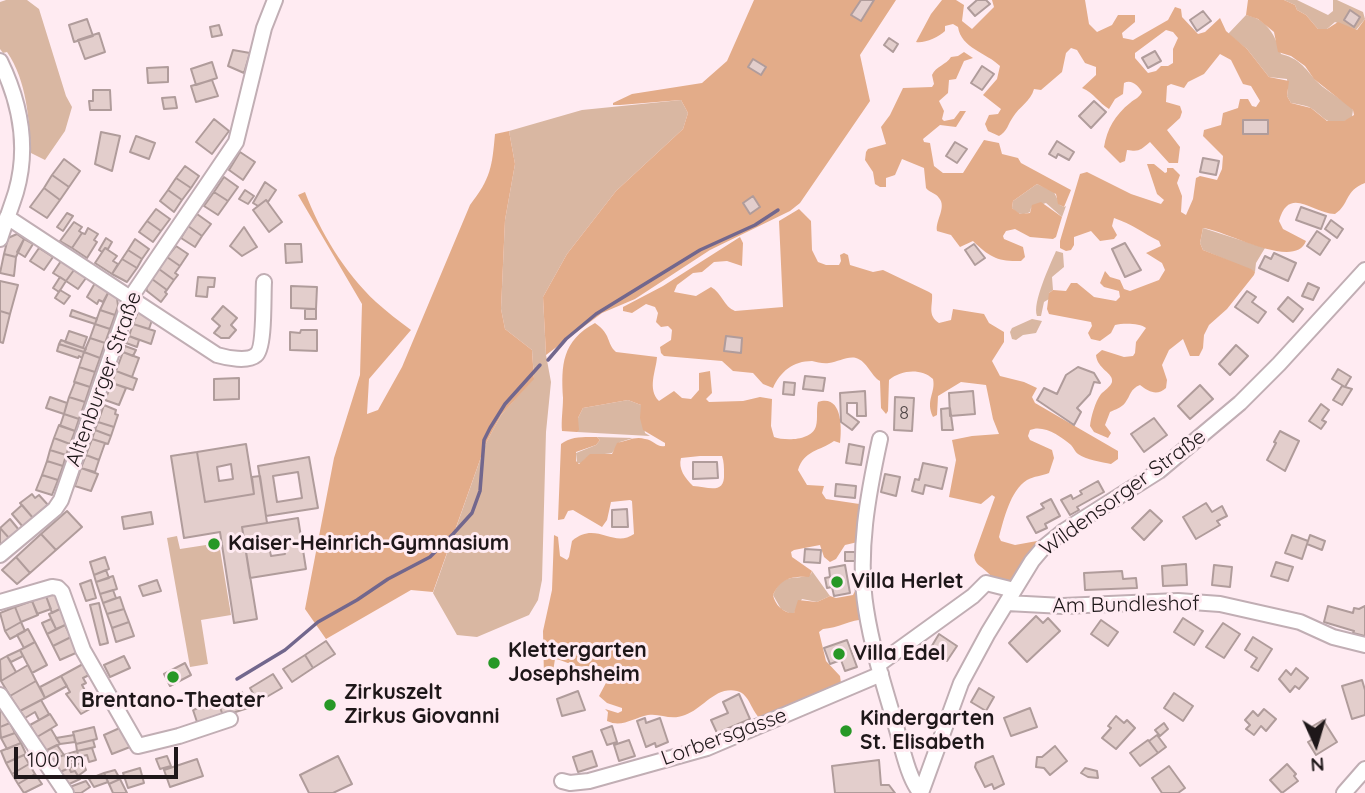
<!DOCTYPE html>
<meta charset="utf-8">
<style>
body{margin:0}
#map{position:relative;width:1365px;height:793px;overflow:hidden;background:#ffebf2;font-family:Quicksand,sans-serif}
canvas{display:block}
.north{position:absolute;left:1281px;top:709px;width:70px;height:70px;-webkit-text-stroke:5px #ffebf2;paint-order:stroke;rotate:176deg;font-size:19px;font-weight:700;line-height:28px;text-align:center;color:#1e1719}
.north::after{content:'';display:block;margin:auto;width:24px;height:32px;background:#1e1719;clip-path:polygon(50% 0,100% 100%,50% 72%,0 100%)}
.scale{position:absolute;left:14px;top:747px;width:164px;height:32px;box-sizing:border-box;border:4px solid #1e1719;border-top:0;padding-left:9px;font-size:21px;line-height:24px;white-space:nowrap;color:#1e1719;-webkit-text-stroke:5px #ffebf2;paint-order:stroke}
</style>
<div id="map">
<canvas width="1365" height="793"></canvas>
<div class="north">N</div>
<div class="scale">100 m</div>
</div>
<script>
const context = document.querySelector('canvas').getContext('2d');
context.lineJoin = 'round';
function fill(path, color) {
  context.fillStyle = color;
  context.fill(path, 'evenodd');
}
function trace(path, color, width, dash) {
  context.strokeStyle = color;
  context.lineWidth = width;
  context.lineCap = dash ? 'butt' : 'round';
  context.setLineDash(dash || []);
  context.stroke(path);
}
function label(font, color, halo, rows, align = 'center') {
  context.font = font + ' Quicksand,sans-serif';
  context.lineWidth = 6;
  context.setLineDash([]);
  context.textBaseline = 'middle';
  context.strokeStyle = halo;
  context.fillStyle = color;
  for (const [text, x, y, turn = 0] of rows) {
    context.save();
    context.translate(x, y);
    context.rotate((+turn || 0) * Math.PI / 180);
    context.textAlign = isNaN(turn) ? turn : align;
    if (halo) context.strokeText(text, 0, 0);
    context.fillText(text, 0, 0);
    context.restore();
  }
}
fill(new Path2D(`
 M 6,0 L 27,0 L 39,9 L 66,96 L 72,107 L 65,131 L 45,160 L 31,153 C 29,119 27,81 7,52 L 3,53 L 0,49 L 0,2 Z
 M 1284,0 L 1297,0 L 1328,15 L 1333,11 L 1333,0 L 1337,0 L 1363,12 L 1365,19 L 1356,30 L 1335,22 L 1327,29 L 1318,29 L 1306,15 L 1297,10 L 1295,5 Z
 M 1246,15 C 1267,19 1275,35 1281,54 C 1305,60 1307,74 1323,87 C 1332,94 1342,100 1351,107 L 1353,110 L 1352,117 C 1329,132 1324,115 1309,107 C 1304,105 1297,104 1291,103 L 1287,96 L 1288,89 L 1287,79 L 1269,77 L 1247,49 L 1228,34 Z
 M 681,100 L 688,113 L 683,129 L 616,191 L 567,254 L 543,297 L 546,355 L 551,382 L 546,432 L 542,580 L 538,600 L 529,615 L 477,637 L 457,635 L 433,593 L 486,443 L 501,415 L 534,378 L 532,350 L 505,329 L 501,309 L 505,220 L 515,164 L 509,131 L 582,110 Z
 M 1037,184 L 1054,192 L 1060,205 L 1064,207 L 1066,206 L 1062,217 L 1046,203 L 1031,208 L 1030,212 C 1022,216 1017,214 1012,208 L 1013,201 Z
 M 1203,228 L 1265,248 L 1256,263 L 1255,272 L 1203,250 L 1200,243 Z
 M 1056,251 L 1063,253 L 1064,267 L 1052,277 L 1053,290 L 1049,293 L 1049,299 L 1044,302 L 1041,316 L 1037,316 C 1032,303 1050,265 1056,251 Z
 M 1032,319 L 1042,321 L 1036,333 L 1023,335 L 1016,340 L 1012,339 L 1010,332 L 1012,328 Z
 M 628,400 L 641,405 L 645,433 L 650,436 L 577,432 L 578,418 L 583,408 Z
 M 597,437 L 633,438 L 620,442 L 612,453 C 597,456 594,450 581,463 L 577,463 L 576,453 L 596,445 L 600,440 Z
 M 177,536 L 180,549 L 219,543 L 231,615 L 201,620 L 208,664 L 190,667 L 167,538 Z
 M 812,571 L 830,596 L 817,602 L 802,599 L 794,613 L 791,614 L 781,609 L 773,595 C 784,570 795,582 811,574 Z`), '#d9b7a2');
fill(new Path2D(`
 M 754,0 L 896,0 L 860,55 L 870,101 L 800,203 L 790,211 L 710,250 L 635,299 L 602,313 L 546,355 L 543,297 L 567,254 L 616,191 L 683,129 L 688,113 L 681,100 L 620,105 L 613,105 L 613,103 L 632,94 L 702,83 L 727,61 Z
 M 942,0 L 956,0 L 964,5 L 962,21 L 972,29 L 994,7 L 992,0 L 1085,0 L 1089,24 L 1097,32 L 1112,25 L 1118,15 L 1135,15 L 1135,22 L 1122,33 L 1123,38 L 1133,40 L 1168,20 L 1175,7 L 1181,9 L 1182,17 L 1198,34 L 1205,32 L 1220,18 L 1226,31 L 1247,49 L 1269,77 L 1289,81 L 1287,96 L 1291,103 L 1311,108 L 1327,121 L 1344,121 L 1354,115 L 1353,110 L 1314,79 L 1305,66 L 1291,56 L 1278,52 L 1274,32 L 1258,19 L 1246,15 L 1248,0 L 1284,0 L 1295,5 L 1297,10 L 1306,15 L 1318,29 L 1327,29 L 1338,22 L 1357,30 L 1365,19 L 1365,183 C 1344,191 1350,204 1335,214 C 1312,213 1289,185 1279,221 L 1283,229 L 1306,241 C 1295,271 1225,230 1203,228 L 1200,243 L 1203,250 L 1251,269 L 1255,272 L 1254,275 L 1227,309 L 1209,325 L 1204,335 L 1203,348 L 1199,356 L 1190,356 L 1183,339 L 1169,350 L 1162,365 L 1167,380 L 1166,388 C 1157,396 1149,392 1140,385 C 1130,389 1131,395 1125,403 C 1121,408 1116,409 1110,412 L 1105,425 L 1111,433 L 1108,438 L 1094,432 L 1090,426 C 1091,417 1095,402 1101,394 C 1104,391 1111,386 1112,382 C 1114,373 1097,369 1096,355 L 1102,350 L 1124,357 L 1133,356 L 1135,353 L 1136,342 L 1146,328 C 1140,323 1123,323 1115,325 L 1111,333 L 1100,341 L 1091,339 L 1088,333 L 1092,326 L 1091,322 L 1049,314 L 1047,309 L 1049,293 L 1053,290 L 1066,291 L 1071,283 L 1077,283 L 1094,297 L 1116,301 L 1120,297 L 1119,291 L 1104,287 L 1100,283 L 1105,271 L 1110,277 L 1120,280 L 1124,289 L 1130,291 L 1159,280 L 1165,270 L 1162,263 L 1146,253 L 1161,246 L 1159,241 C 1143,233 1132,224 1114,218 L 1112,226 L 1117,235 L 1114,239 L 1100,241 L 1091,231 L 1074,237 L 1074,245 L 1071,250 L 1066,251 L 1060,248 L 1060,241 L 1080,174 L 1087,172 L 1131,194 L 1161,204 L 1164,200 L 1157,194 L 1147,164 L 1154,164 L 1165,173 L 1167,172 L 1167,168 L 1173,168 L 1180,175 L 1177,183 L 1182,196 L 1181,212 L 1186,215 L 1193,199 L 1196,178 L 1200,176 L 1217,180 L 1222,169 L 1223,156 L 1203,136 L 1204,130 L 1221,125 L 1223,113 L 1238,108 L 1240,99 L 1248,99 L 1252,106 L 1256,107 L 1260,101 L 1251,86 L 1243,84 L 1231,60 L 1220,54 L 1204,74 L 1188,82 L 1184,88 L 1171,84 L 1167,86 L 1166,102 L 1180,106 L 1182,112 L 1180,118 L 1167,130 L 1180,147 L 1178,163 L 1169,163 L 1150,142 C 1140,150 1140,152 1127,150 L 1125,161 L 1120,163 L 1104,147 C 1107,129 1115,115 1130,103 C 1136,98 1139,98 1142,92 C 1138,86 1132,79 1124,83 L 1123,94 L 1115,99 L 1109,109 C 1099,103 1094,93 1082,88 L 1096,75 L 1096,67 L 1085,63 L 1077,50 L 1071,48 L 1066,53 L 1062,72 L 1041,90 L 1034,89 C 1031,101 1019,107 1013,117 C 1008,124 1007,132 999,136 L 988,131 L 985,124 L 989,115 L 998,114 L 1001,109 L 983,95 L 997,79 L 1000,66 C 987,53 961,48 958,27 L 953,24 L 945,26 L 945,31 C 939,37 923,44 916,42 L 931,14 ZM 1166,30 L 1173,32 L 1178,38 L 1173,49 L 1173,63 L 1168,66 L 1161,66 L 1156,71 L 1148,73 L 1135,58 L 1135,53 Z
 M 964,52 L 973,58 L 964,61 L 956,79 L 949,80 L 948,93 L 939,101 L 944,111 L 942,119 L 944,121 L 954,119 L 960,111 L 966,111 L 956,127 L 940,125 L 923,139 L 924,142 L 930,143 L 934,166 L 943,173 L 963,173 L 984,140 L 999,143 L 1002,154 L 1018,158 L 1021,163 L 1071,190 L 1064,207 L 1058,204 L 1056,194 L 1037,184 L 1013,201 L 1012,208 L 1020,214 L 1030,213 L 1032,205 L 1041,202 L 1062,217 L 1056,237 L 1053,239 L 1030,237 L 1015,229 L 1006,231 L 1003,236 L 1004,239 L 1023,247 L 1025,257 L 1021,261 C 999,262 989,257 973,241 L 960,247 L 951,235 L 937,231 C 935,221 947,207 939,198 C 936,193 930,193 926,188 L 924,168 L 902,159 L 895,175 L 886,178 L 886,187 L 880,187 L 875,184 L 873,172 L 865,160 L 866,152 L 868,149 L 886,144 L 881,127 L 890,115 L 903,88 L 932,87 L 934,84 L 932,75 C 936,66 946,65 951,57 L 958,56 Z
 M 509,131 L 515,164 L 505,220 L 501,309 L 505,329 L 532,350 L 534,379 L 501,415 L 486,443 L 433,592 L 411,590 L 326,639 L 305,609 L 334,458 L 360,375 L 362,304 L 298,195 L 305,192 C 320,232 345,273 376,302 C 387,312 399,321 411,330 L 369,379 L 367,414 L 378,410 L 402,367 L 470,205 C 491,178 492,167 495,134 Z
 M 799,209 L 811,221 L 812,250 L 818,262 L 826,265 L 839,265 L 841,261 L 840,255 L 844,253 L 848,255 L 850,265 L 873,272 L 883,270 L 929,292 L 932,294 C 933,306 927,315 939,323 L 951,320 L 953,309 L 984,314 L 989,323 L 1004,332 L 1004,342 L 992,361 L 1000,376 L 1024,382 L 1037,388 L 1032,397 L 1035,403 L 1118,451 L 1118,459 L 1111,464 C 1102,462 1086,460 1078,454 C 1075,452 1074,448 1071,445 C 1061,436 1043,424 1030,430 L 1028,436 L 1030,440 L 1052,450 L 1054,458 L 1049,473 C 1042,476 1034,476 1027,480 C 1010,491 1004,519 999,537 L 1001,541 L 1015,545 L 1037,541 L 1040,543 L 1018,581 C 1004,583 997,582 987,572 C 980,565 975,565 974,555 L 995,497 L 992,495 L 981,504 L 949,497 L 956,460 L 952,440 L 972,436 L 999,434 L 993,419 L 986,385 L 961,382 L 938,396 L 937,415 L 933,417 C 925,400 936,393 933,379 C 921,368 901,370 889,380 L 888,411 L 886,414 L 881,408 L 880,381 C 871,376 867,361 856,358 C 847,356 838,362 829,363 C 823,364 817,362 812,361 C 793,361 780,372 773,388 L 763,384 L 753,373 L 733,371 L 722,361 L 664,356 L 661,353 L 660,347 L 671,340 L 672,330 L 668,326 L 661,327 L 656,322 L 658,313 L 655,307 L 646,304 L 632,313 L 623,311 L 623,307 L 663,286 L 740,237 L 743,243 L 742,266 L 727,261 L 714,262 L 702,272 L 693,273 L 677,285 L 674,292 L 696,296 L 711,287 C 722,293 724,307 735,311 L 783,307 L 779,221 Z
 M 595,323 C 612,335 606,343 616,352 L 657,357 C 656,371 647,389 659,401 L 674,391 L 682,398 L 691,399 L 699,390 L 699,373 L 710,371 L 712,393 L 706,399 L 709,402 L 743,401 L 760,397 L 772,399 L 771,426 L 774,437 C 785,441 812,441 816,426 C 818,418 816,410 818,402 C 842,394 842,427 840,443 L 834,441 C 820,451 804,450 798,470 L 807,485 L 824,486 L 822,493 L 826,499 L 866,505 L 862,541 L 845,545 L 836,559 L 830,562 L 824,557 L 820,545 L 794,550 L 791,552 L 792,557 L 812,571 L 809,577 C 792,576 781,578 773,595 C 775,605 784,614 794,613 L 798,600 L 817,602 L 830,596 L 836,598 L 853,595 L 855,591 L 854,577 L 858,571 L 866,619 C 850,620 838,628 823,629 L 819,632 L 826,661 L 840,676 L 841,683 L 761,719 C 751,712 750,694 737,691 C 715,686 703,709 685,715 C 670,721 661,713 648,715 C 633,718 622,728 607,721 L 608,712 L 605,709 L 618,713 L 622,711 L 622,708 L 607,703 L 599,696 L 607,681 L 606,670 C 596,665 588,668 578,666 C 569,665 564,660 555,659 L 552,678 L 544,678 L 543,631 L 552,590 L 554,535 L 558,537 L 560,556 L 567,560 L 569,557 L 572,541 C 596,520 613,549 634,534 L 632,501 L 630,500 L 611,502 L 607,520 L 602,527 L 573,510 L 568,511 L 564,519 L 558,520 L 561,444 C 571,436 585,437 597,437 L 600,440 L 596,445 L 576,452 L 576,461 L 579,464 L 590,454 L 612,454 L 617,443 C 627,441 635,436 645,439 C 654,440 657,448 665,446 L 665,443 L 643,430 L 640,418 L 641,405 L 628,400 L 583,408 L 578,418 L 579,430 L 577,432 L 562,431 C 561,421 563,409 563,398 C 561,365 562,341 595,323 ZM 700,456 L 722,456 C 724,462 724,467 724,474 C 725,495 708,487 693,486 C 685,478 678,469 681,458 Z`), '#e3ac89');
trace(new Path2D(`
 M 548,360 L 566,339 L 596,314 L 700,250 L 755,225 L 778,210
 M 237,679 L 285,650 L 318,622 L 357,600 L 388,579 L 430,557 L 453,534 L 472,513 L 480,491 L 484,440 L 490,428 L 505,404 L 540,365`), '#72678d', 3.5);
const building = new Path2D(`
 M 861,0 L 874,0 L 861,21 L 851,15 Z
 M 977,0 L 986,0 L 990,4 L 975,16 L 968,8 Z
 M 1350,10 L 1360,17 L 1354,27 L 1344,20 Z
 M 1203,11 L 1211,21 L 1197,31 L 1190,20 Z
 M 87,19 L 93,36 L 74,42 L 69,25 Z
 M 219,25 L 222,35 L 212,37 L 210,27 Z
 M 99,33 L 105,52 L 85,59 L 78,40 Z
 M 889,38 L 898,44 L 893,52 L 884,45 Z
 M 233,50 L 250,53 L 244,73 L 228,66 Z
 M 1155,51 L 1161,61 L 1148,68 L 1142,58 Z
 M 753,59 L 766,67 L 761,75 L 748,67 Z
 M 212,62 L 217,78 L 196,85 L 191,69 Z
 M 982,66 L 994,74 L 982,90 L 971,83 Z
 M 168,67 L 168,82 L 148,83 L 147,68 Z
 M 212,80 L 218,96 L 196,102 L 191,86 Z
 M 93,90 L 110,90 L 111,110 L 90,110 L 89,101 L 93,101 Z
 M 175,97 L 177,108 L 164,109 L 162,98 Z
 M 1094,101 L 1106,112 L 1091,128 L 1079,116 Z
 M 214,119 L 229,131 L 212,154 L 196,142 Z
 M 1243,120 L 1268,120 L 1268,134 L 1243,134 Z
 M 101,132 L 120,136 L 112,171 L 95,164 Z
 M 136,136 L 155,143 L 149,159 L 130,152 Z
 M 1057,141 L 1074,152 L 1069,160 L 1058,154 L 1056,158 L 1049,154 Z
 M 955,142 L 967,149 L 957,163 L 946,156 Z
 M 240,152 L 255,162 L 243,180 L 229,170 Z
 M 1203,158 L 1219,161 L 1216,175 L 1200,172 Z
 M 64,159 L 80,171 L 69,187 L 52,175 Z
 M 185,166 L 199,176 L 191,188 L 176,178 Z
 M 52,175 L 69,187 L 60,200 L 44,188 Z
 M 224,177 L 238,187 L 228,201 L 214,192 Z
 M 176,178 L 191,188 L 182,200 L 168,190 Z
 M 265,182 L 276,190 L 268,202 L 266,200 L 258,206 L 253,203 Z
 M 44,188 L 60,200 L 47,218 L 30,207 Z
 M 168,190 L 182,200 L 174,212 L 160,201 Z
 M 245,190 L 254,196 L 248,204 L 239,199 Z
 M 214,192 L 228,201 L 218,215 L 204,206 Z
 M 753,196 L 760,207 L 750,214 L 743,203 Z
 M 266,200 L 282,222 L 269,232 L 253,210 Z
 M 1301,207 L 1326,216 L 1321,229 L 1296,220 Z
 M 156,209 L 170,219 L 161,231 L 147,221 Z
 M 67,213 L 73,216 L 63,231 L 57,227 Z
 M 197,214 L 211,224 L 202,236 L 188,226 Z
 M 1331,220 L 1343,229 L 1337,238 L 1325,229 Z
 M 147,221 L 161,231 L 153,242 L 139,232 Z
 M 74,222 L 82,227 L 79,231 L 82,233 L 72,248 L 60,241 Z
 M 188,226 L 202,236 L 195,247 L 181,238 Z
 M 244,227 L 257,247 L 242,256 L 230,246 Z
 M 88,228 L 98,234 L 94,240 L 97,242 L 87,258 L 72,248 L 82,233 L 85,234 Z
 M 1317,231 L 1330,240 L 1320,255 L 1307,246 Z
 M 17,234 L 24,239 L 16,257 L 4,254 L 8,238 Z
 M 106,238 L 112,242 L 108,249 L 105,248 L 102,252 L 99,250 Z
 M 24,239 L 33,244 L 25,257 L 17,252 Z
 M 135,239 L 149,249 L 142,259 L 128,250 Z
 M 1125,243 L 1141,270 L 1125,277 L 1112,249 Z
 M 285,244 L 301,244 L 302,262 L 286,263 Z
 M 974,244 L 985,258 L 975,265 L 965,250 Z
 M 176,246 L 188,254 L 180,266 L 167,257 Z
 M 39,248 L 53,257 L 44,270 L 30,261 Z
 M 105,248 L 117,256 L 113,261 L 118,264 L 112,274 L 95,263 Z
 M 128,250 L 142,259 L 137,268 L 122,259 Z
 M 1274,253 L 1296,263 L 1288,281 L 1259,268 L 1265,256 L 1271,259 Z
 M 4,254 L 16,257 L 14,276 L 0,273 Z
 M 167,257 L 180,266 L 175,273 L 178,275 L 174,280 L 159,269 Z
 M 122,259 L 137,268 L 127,282 L 112,274 Z
 M 61,261 L 74,270 L 66,281 L 53,273 Z
 M 159,269 L 174,280 L 167,290 L 152,279 Z
 M 74,270 L 86,278 L 78,289 L 66,281 Z
 M 60,277 L 66,281 L 59,292 L 53,288 Z
 M 198,277 L 215,278 L 214,287 L 208,287 L 207,297 L 196,296 Z
 M 152,279 L 167,290 L 165,292 L 167,294 L 161,302 L 147,291 L 146,287 Z
 M 0,281 L 18,285 L 10,314 L 0,311 Z
 M 95,283 L 109,291 L 103,302 L 99,300 L 97,304 L 87,297 Z
 M 1308,283 L 1319,288 L 1313,300 L 1302,296 Z
 M 291,286 L 317,287 L 316,309 L 291,308 Z
 M 60,290 L 70,296 L 64,304 L 55,298 Z
 M 109,291 L 117,298 L 118,306 L 115,315 L 100,310 Z
 M 1247,291 L 1256,297 L 1252,302 L 1266,312 L 1258,323 L 1235,307 Z
 M 1288,297 L 1303,309 L 1293,322 L 1278,309 Z
 M 223,306 L 237,318 L 231,325 L 236,330 L 229,338 L 221,338 L 214,333 L 220,326 L 212,319 Z
 M 305,309 L 316,309 L 316,319 L 305,319 Z
 M 72,310 L 97,319 L 95,324 L 70,316 Z
 M 100,310 L 115,315 L 110,329 L 95,324 Z
 M 0,311 L 10,314 L 3,343 L 0,342 Z
 M 138,312 L 153,317 L 149,329 L 133,324 Z
 M 95,324 L 110,329 L 105,343 L 90,338 Z
 M 133,324 L 155,331 L 151,344 L 129,336 Z
 M 301,330 L 317,330 L 317,351 L 290,350 L 290,332 L 300,333 Z
 M 69,331 L 87,337 L 83,348 L 65,342 Z
 M 129,336 L 139,340 L 137,347 L 126,343 Z
 M 726,336 L 742,338 L 741,353 L 724,351 Z
 M 90,338 L 105,343 L 100,358 L 84,352 Z
 M 61,340 L 86,349 L 84,352 L 59,344 Z
 M 59,344 L 84,352 L 82,358 L 79,356 L 78,358 L 57,351 Z
 M 1236,345 L 1248,356 L 1230,375 L 1219,364 Z
 M 125,346 L 136,350 L 133,356 L 123,352 Z
 M 84,352 L 100,358 L 95,372 L 79,367 Z
 M 123,352 L 139,358 L 132,377 L 116,371 Z
 M 79,367 L 95,372 L 90,387 L 74,382 Z
 M 1078,367 L 1094,373 L 1100,383 L 1094,382 L 1090,394 L 1077,408 L 1081,412 L 1074,425 L 1037,400 L 1044,388 L 1057,394 L 1066,375 Z
 M 1338,369 L 1351,377 L 1345,387 L 1332,379 Z
 M 116,371 L 137,379 L 133,390 L 112,383 Z
 M 805,376 L 825,378 L 823,391 L 803,389 Z
 M 239,378 L 239,399 L 214,400 L 214,379 Z
 M 75,382 L 90,387 L 85,402 L 69,397 Z
 M 784,382 L 795,383 L 794,395 L 783,394 Z
 M 112,383 L 126,388 L 119,405 L 105,400 Z
 M 1200,385 L 1213,399 L 1190,419 L 1178,406 Z
 M 1342,386 L 1352,389 L 1342,405 L 1333,400 Z
 M 865,391 L 866,416 L 857,416 L 857,403 L 847,403 L 847,413 L 859,422 L 852,430 L 841,422 L 840,393 Z
 M 973,391 L 975,414 L 950,416 L 949,393 Z
 M 50,397 L 67,403 L 64,414 L 46,408 Z
 M 69,397 L 85,402 L 79,419 L 64,414 Z
 M 895,397 L 914,398 L 912,431 L 894,430 Z
 M 1321,404 L 1329,410 L 1322,420 L 1326,422 L 1321,429 L 1309,421 Z
 M 104,405 L 116,410 L 115,414 L 118,415 L 114,427 L 98,422 Z
 M 950,408 L 953,430 L 942,430 L 941,409 Z
 M 64,414 L 79,419 L 75,431 L 60,426 Z
 M 1154,418 L 1167,435 L 1144,452 L 1131,434 Z
 M 98,422 L 114,427 L 111,436 L 95,430 Z
 M 59,425 L 75,431 L 70,444 L 54,438 Z
 M 95,430 L 111,436 L 108,444 L 92,439 Z
 M 1280,431 L 1299,441 L 1285,471 L 1267,460 L 1276,443 L 1274,442 Z
 M 54,438 L 70,444 L 66,455 L 50,450 Z
 M 92,439 L 105,443 L 99,460 L 86,455 Z
 M 246,444 L 254,494 L 205,502 L 197,452 ZM 231,464 L 233,479 L 219,481 L 217,467 Z
 M 849,444 L 864,447 L 861,465 L 846,463 Z
 M 50,450 L 66,455 L 63,466 L 47,461 Z
 M 197,452 L 205,502 L 254,494 L 252,477 L 260,476 L 267,523 L 242,527 L 257,619 L 234,623 L 220,532 L 184,538 L 171,456 Z
 M 86,455 L 99,460 L 95,472 L 81,468 Z
 M 309,457 L 318,508 L 266,516 L 258,466 ZM 298,472 L 302,498 L 277,502 L 273,476 Z
 M 47,461 L 63,466 L 58,480 L 42,475 Z
 M 693,462 L 717,462 L 718,478 L 693,479 Z
 M 923,463 L 947,468 L 942,489 L 925,485 L 923,494 L 912,491 L 915,479 L 919,480 Z
 M 81,468 L 98,474 L 91,491 L 75,486 Z
 M 885,474 L 900,477 L 896,496 L 881,492 Z
 M 42,475 L 58,480 L 52,495 L 36,490 Z
 M 1098,481 L 1104,492 L 1077,507 L 1079,510 L 1070,515 L 1061,500 L 1071,495 L 1073,499 L 1082,494 L 1080,491 Z
 M 836,484 L 856,486 L 855,498 L 835,496 Z
 M 32,494 L 35,498 L 39,495 L 48,505 L 33,518 L 20,503 Z
 M 1051,499 L 1060,516 L 1045,524 L 1047,528 L 1036,533 L 1027,517 L 1044,508 L 1041,504 Z
 M 1206,503 L 1212,512 L 1222,506 L 1227,516 L 1217,521 L 1220,525 L 1196,539 L 1183,517 Z
 M 22,505 L 33,518 L 23,527 L 12,514 Z
 M 627,509 L 628,527 L 612,527 L 612,510 Z
 M 1150,510 L 1162,521 L 1144,540 L 1132,528 Z
 M 67,511 L 82,527 L 56,550 L 41,534 Z
 M 151,512 L 153,524 L 124,529 L 122,517 Z
 M 298,518 L 306,569 L 250,578 L 242,527 ZM 283,540 L 285,554 L 271,556 L 268,542 Z
 M 10,519 L 19,530 L 9,538 L 0,528 Z
 M 0,528 L 9,538 L 0,546 Z
 M 41,534 L 56,550 L 30,573 L 16,557 Z
 M 1292,535 L 1308,541 L 1302,559 L 1285,553 Z
 M 1310,535 L 1325,541 L 1322,550 L 1307,544 Z
 M 805,549 L 821,550 L 820,563 L 804,562 Z
 M 845,552 L 855,552 L 856,561 L 845,561 Z
 M 16,557 L 30,573 L 17,584 L 2,570 Z
 M 105,557 L 109,569 L 94,575 L 90,562 Z
 M 1276,562 L 1293,567 L 1288,581 L 1271,576 Z
 M 1186,564 L 1187,585 L 1163,586 L 1162,566 Z
 M 845,565 L 850,593 L 834,596 L 832,587 L 827,588 L 825,578 L 830,577 L 829,568 Z
 M 1214,565 L 1232,567 L 1230,587 L 1212,585 Z
 M 106,570 L 109,578 L 96,582 L 94,575 Z
 M 1122,571 L 1123,579 L 1136,578 L 1137,588 L 1085,590 L 1084,573 Z
 M 113,576 L 117,589 L 100,594 L 96,582 Z
 M 91,580 L 96,598 L 86,601 L 80,584 Z
 M 157,580 L 161,591 L 143,596 L 139,586 Z
 M 113,590 L 116,598 L 103,603 L 100,594 Z
 M 57,593 L 62,608 L 52,613 L 46,596 Z
 M 46,596 L 51,609 L 37,614 L 32,601 Z
 M 120,597 L 124,609 L 107,614 L 103,603 Z
 M 32,601 L 38,615 L 21,622 L 15,607 Z
 M 99,603 L 108,643 L 100,645 L 90,605 Z
 M 1328,606 L 1353,613 L 1354,608 L 1359,609 L 1365,606 L 1365,636 L 1353,633 L 1354,631 L 1324,622 Z
 M 15,607 L 21,622 L 5,631 L 0,613 Z
 M 62,608 L 70,623 L 56,629 L 49,614 Z
 M 124,609 L 129,622 L 112,628 L 107,614 Z
 M 1036,616 L 1043,623 L 1048,618 L 1060,631 L 1027,662 L 1009,643 Z
 M 1183,618 L 1203,631 L 1194,645 L 1174,632 Z
 M 51,619 L 56,629 L 47,634 L 42,623 Z
 M 1101,620 L 1118,632 L 1108,646 L 1091,634 Z
 M 21,622 L 25,631 L 10,639 L 5,631 Z
 M 129,622 L 134,636 L 116,642 L 112,628 Z
 M 1223,623 L 1240,634 L 1224,658 L 1206,647 Z
 M 65,625 L 71,637 L 53,646 L 47,634 Z
 M 28,629 L 35,642 L 24,648 L 17,635 Z
 M 939,634 L 957,646 L 947,661 L 930,649 Z
 M 71,637 L 78,652 L 60,660 L 53,646 Z
 M 1253,637 L 1272,649 L 1258,671 L 1251,667 L 1257,658 L 1245,650 Z
 M 847,640 L 857,667 L 845,671 L 841,660 L 830,664 L 824,648 Z
 M 326,641 L 335,654 L 313,668 L 305,655 Z
 M 35,642 L 47,665 L 32,673 L 20,650 Z
 M 20,650 L 23,656 L 11,662 L 7,656 Z
 M 305,655 L 313,668 L 292,682 L 283,669 Z
 M 7,656 L 16,672 L 1,681 L 0,660 Z
 M 124,656 L 130,668 L 110,677 L 104,665 Z
 M 185,663 L 191,675 L 170,686 L 164,674 Z
 M 83,664 L 89,675 L 83,678 L 86,683 L 82,685 L 88,696 L 93,693 L 99,704 L 81,714 L 66,694 L 70,692 L 61,676 Z
 M 28,665 L 36,681 L 10,696 L 1,681 Z
 M 1296,668 L 1308,678 L 1299,689 L 1295,686 L 1290,692 L 1279,679 L 1286,670 L 1291,675 Z
 M 273,674 L 282,688 L 258,702 L 250,688 Z
 M 61,676 L 67,686 L 45,698 L 40,687 Z
 M 1362,680 L 1365,690 L 1365,715 L 1352,719 L 1342,686 Z
 M 36,681 L 45,698 L 20,711 L 10,696 Z
 M 979,688 L 994,697 L 986,711 L 971,702 Z
 M 578,691 L 585,710 L 562,716 L 557,699 Z
 M 242,692 L 248,708 L 223,716 L 218,701 Z
 M 1174,693 L 1193,706 L 1183,721 L 1164,708 Z
 M 739,694 L 750,719 L 717,733 L 711,720 L 728,713 L 723,702 Z
 M 41,700 L 49,714 L 39,720 L 35,712 L 25,718 L 20,711 Z
 M 218,701 L 223,716 L 198,725 L 193,710 Z
 M 0,706 L 10,723 L 0,727 Z
 M 1030,708 L 1037,727 L 1011,736 L 1004,718 Z
 M 1264,709 L 1276,719 L 1266,731 L 1261,726 L 1254,735 L 1246,729 L 1250,725 L 1245,720 L 1253,711 L 1258,716 Z
 M 50,714 L 57,725 L 37,737 L 30,725 Z
 M 1116,716 L 1124,723 L 1127,720 L 1135,728 L 1116,749 L 1102,738 L 1111,728 L 1108,726 Z
 M 645,718 L 646,723 L 660,718 L 668,742 L 656,747 L 655,743 L 646,747 L 637,721 Z
 M 1323,720 L 1337,742 L 1316,755 L 1308,742 L 1318,736 L 1313,726 Z
 M 10,723 L 15,733 L 1,738 L 0,727 Z
 M 1164,723 L 1168,729 L 1160,736 L 1155,730 Z
 M 612,726 L 617,742 L 607,745 L 601,730 Z
 M 94,727 L 97,739 L 76,744 L 73,732 Z
 M 122,727 L 130,747 L 112,754 L 104,735 Z
 M 51,729 L 60,744 L 45,751 L 37,737 Z
 M 15,733 L 21,743 L 7,749 L 1,738 Z
 M 74,735 L 75,742 L 60,744 L 56,738 Z
 M 1157,735 L 1166,747 L 1158,753 L 1149,741 Z
 M 93,740 L 95,747 L 77,751 L 76,744 Z
 M 629,740 L 635,756 L 619,761 L 614,745 Z
 M 1148,740 L 1158,753 L 1140,766 L 1130,753 Z
 M 21,743 L 26,754 L 6,763 L 1,751 Z
 M 57,745 L 64,755 L 51,760 L 45,751 Z
 M 1055,746 L 1067,761 L 1050,775 L 1044,768 L 1036,767 L 1037,757 L 1042,757 Z
 M 92,748 L 96,760 L 89,762 L 87,755 L 79,757 L 77,751 Z
 M 77,751 L 80,759 L 71,761 L 64,755 Z
 M 592,751 L 597,766 L 578,772 L 573,757 Z
 M 24,755 L 29,764 L 12,774 L 6,763 Z
 M 64,755 L 73,766 L 58,773 L 51,760 Z
 M 167,756 L 171,766 L 160,769 L 156,759 Z
 M 338,756 L 352,784 L 333,793 L 309,793 L 300,775 Z
 M 993,756 L 1004,784 L 994,789 L 992,784 L 985,787 L 975,767 L 976,763 Z
 M 197,759 L 203,776 L 170,787 L 164,770 Z
 M 879,760 L 881,785 L 889,785 L 895,793 L 835,793 L 832,766 Z
 M 83,762 L 86,770 L 78,776 L 75,771 L 71,772 L 69,768 Z
 M 29,764 L 35,774 L 18,784 L 12,774 Z
 M 1287,764 L 1296,774 L 1294,776 L 1298,781 L 1282,793 L 1270,780 Z
 M 1169,766 L 1185,788 L 1178,793 L 1162,793 L 1152,778 Z
 M 69,768 L 71,772 L 75,771 L 80,779 L 65,786 L 58,773 Z
 M 140,768 L 144,783 L 128,788 L 123,773 Z
 M 1085,768 L 1097,771 L 1098,778 L 1088,777 L 1081,773 Z
 M 115,770 L 120,779 L 109,784 L 104,773 Z
 M 104,773 L 108,782 L 94,787 L 89,779 Z
 M 35,774 L 42,784 L 24,793 L 18,784 Z
 M 120,779 L 127,793 L 113,793 L 109,784 Z
 M 86,781 L 90,787 L 81,793 L 71,793 L 67,788 Z`);
fill(building, '#e3cecc');
trace(building, '#b09c9b', 2);
const street = new Path2D(`
 M 0,61 C 20,102 29,147 16,192 C 11,208 5,223 0,239
 M 7,217 L 217,355 C 227,358 248,362 256,355 C 265,348 263,295 264,282
 M 880,439 C 868,494 857,553 866,609 C 872,648 884,686 895,723 C 901,742 908,780 921,793
 M 0,555 L 55,509 L 61,500 L 131,297 L 236,142 L 264,28 L 275,0
 M 0,602 L 52,587 L 58,588 L 62,592 L 83,650 L 138,746 L 179,736 L 230,719
 M 1007,603 L 1063,606 L 1178,601 L 1220,604 L 1300,622 L 1333,637 L 1365,645
 M 879,664 L 973,596 L 986,583 L 1014,590
 M 0,695 L 66,793
 M 562,781 L 570,783 L 589,781 L 707,748 L 881,674
 M 921,793 L 961,683 L 988,633 L 1032,561 L 1043,548 L 1064,531 L 1159,471 L 1240,403 L 1279,364 L 1365,270
 M 1344,793 L 1365,769`);
trace(street, '#c1aeb4', 18);
trace(street, '#fff', 14);
for (const [x, y, r, color] of [
 [214,544,7,"#279826"],
 [837,582,7,"#279826"],
 [839,654,7,"#279826"],
 [494,663,7,"#279826"],
 [173,677,7,"#279826"],
 [330,705,7,"#279826"],
 [846,731,7,"#279826"]
]) {
  const dot = new Path2D();
  dot.arc(x, y, r, 0, 2 * Math.PI);
  context.fillStyle = color;
  context.fill(dot);
  trace(dot, '#ffebf2', 2.5);
}
label('18px', '#4f4546', null, [
 ["8",904,414]
]);
label('21px', '#1e1719', '#ffebf2', [
 ["Altenburger Straße",104,379,-70],
 ["Wildensorger Straße",1123,493,-36],
 ["Am Bundleshof",1126,605,-1],
 ["Lorbersgasse",724,737,-20]
]);
label('bold 21px', '#1e1719', '#ffebf2', [
 ["Kaiser-Heinrich-Gymnasium",228,544],
 ["Villa Herlet",851,582],
 ["Klettergarten",508,651],
 ["Josephsheim",508,675],
 ["Villa Edel",853,654],
 ["Zirkuszelt",344,693],
 ["Zirkus Giovanni",344,717],
 ["Brentano-Theater",173,701,"center"],
 ["Kindergarten",860,719],
 ["St. Elisabeth",860,743]
], 'left');
</script>
